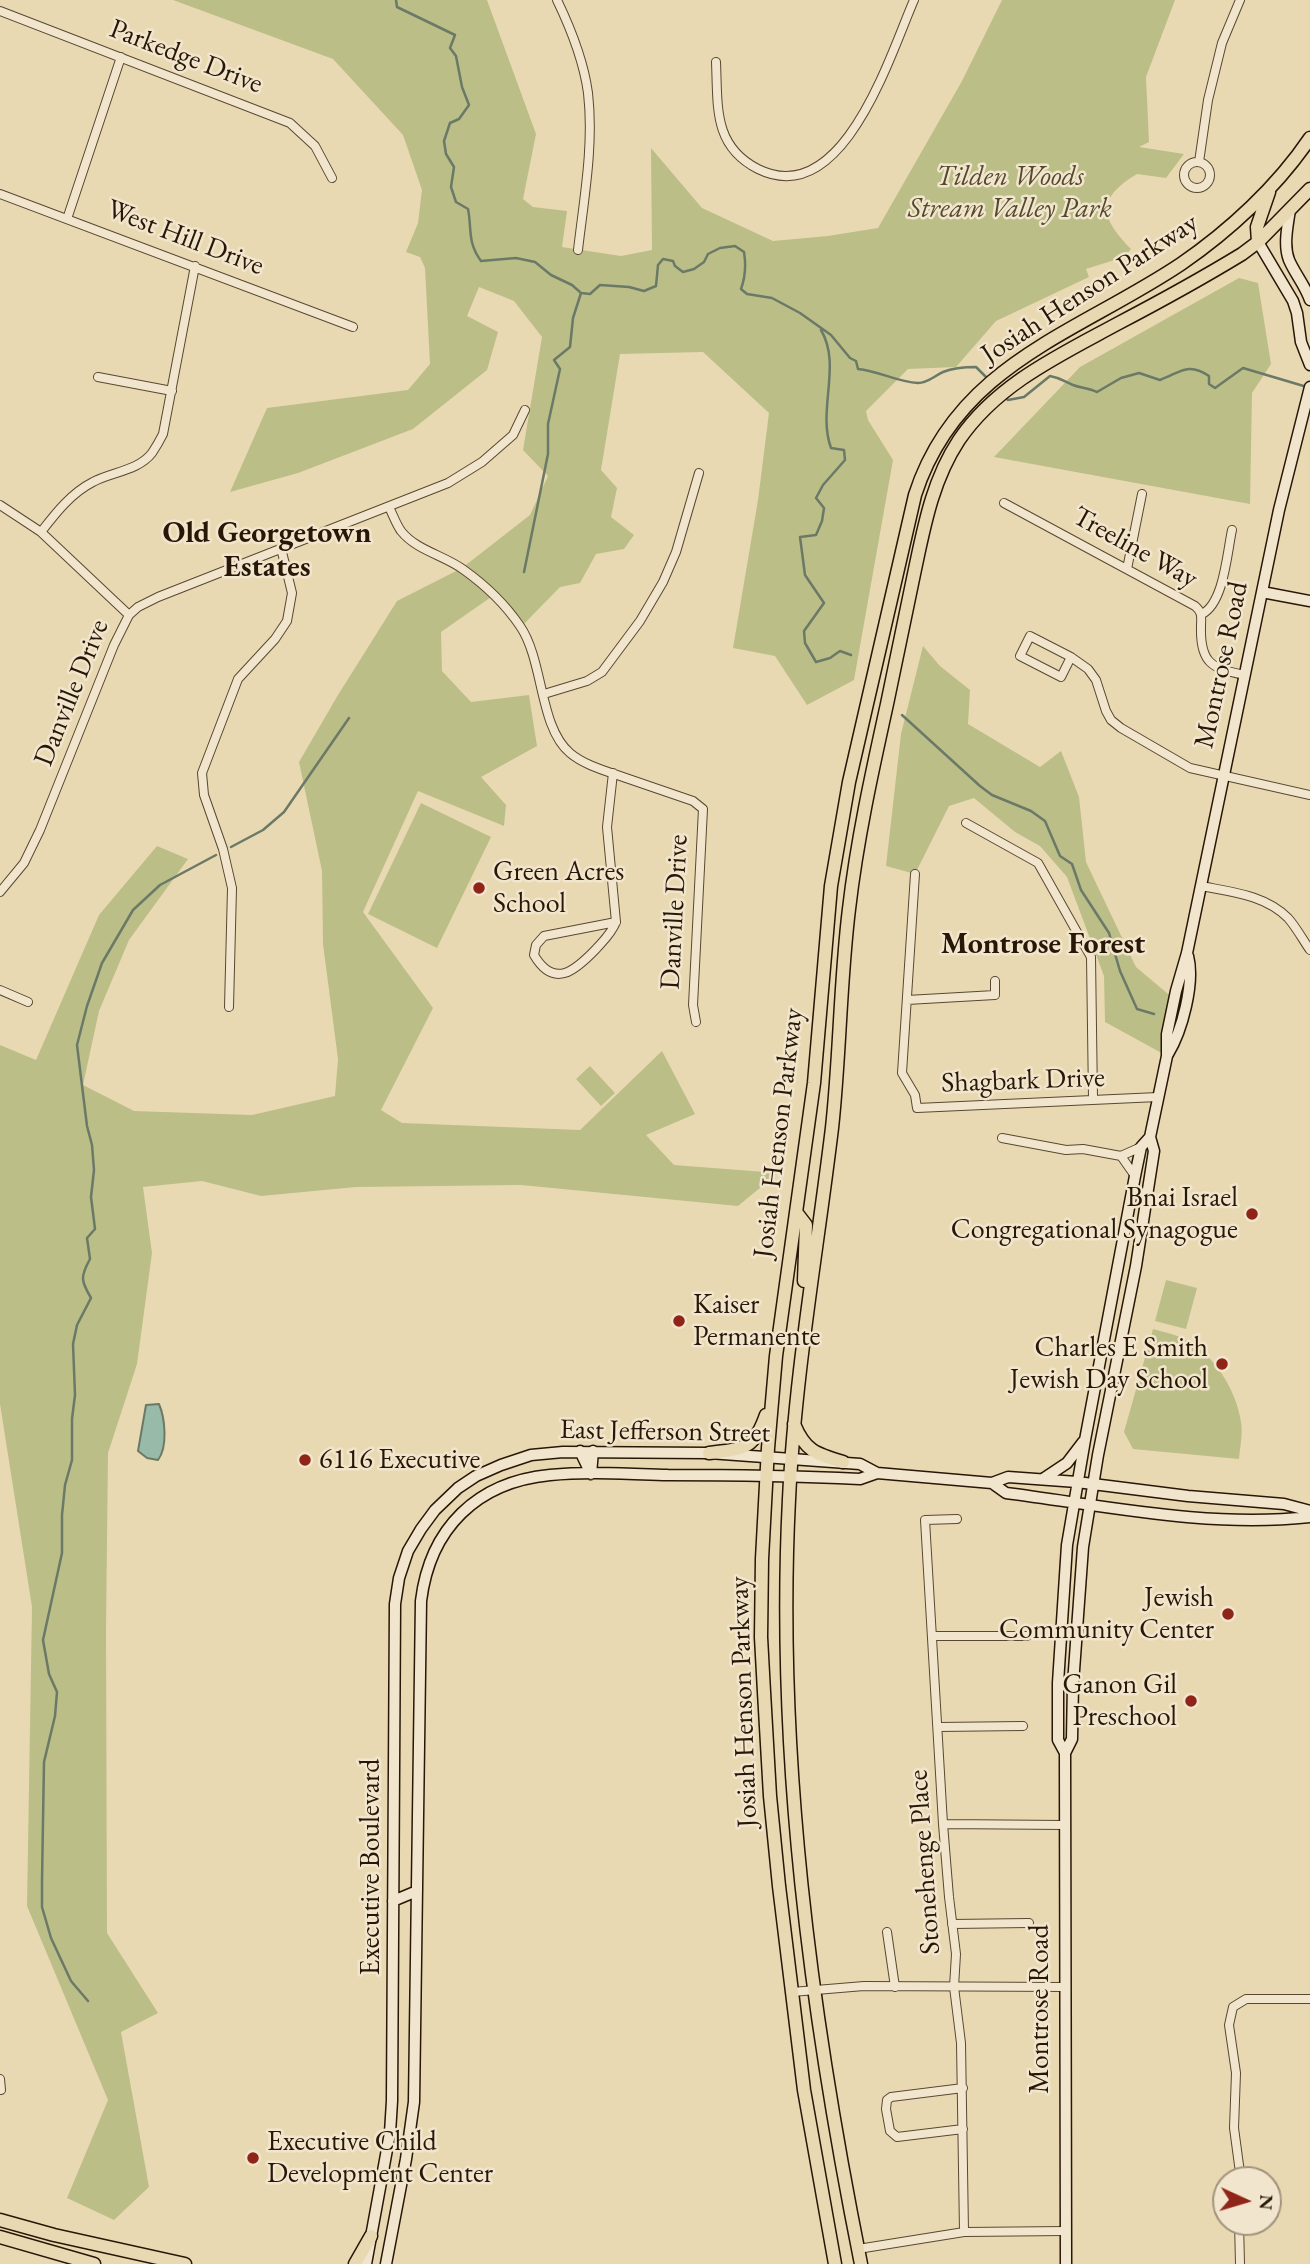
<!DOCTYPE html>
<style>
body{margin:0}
#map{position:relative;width:1310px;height:2264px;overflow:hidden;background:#e9d9b2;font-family:"EB Garamond",serif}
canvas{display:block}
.north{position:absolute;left:1212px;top:2166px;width:70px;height:70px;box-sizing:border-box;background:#f1e6cd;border:2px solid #a1937d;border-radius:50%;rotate:94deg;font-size:19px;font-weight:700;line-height:28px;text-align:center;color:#281706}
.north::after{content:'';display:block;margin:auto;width:24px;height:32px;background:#8f2418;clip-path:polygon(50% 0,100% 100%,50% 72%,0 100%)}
</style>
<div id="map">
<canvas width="1310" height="2264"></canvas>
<div class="north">N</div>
</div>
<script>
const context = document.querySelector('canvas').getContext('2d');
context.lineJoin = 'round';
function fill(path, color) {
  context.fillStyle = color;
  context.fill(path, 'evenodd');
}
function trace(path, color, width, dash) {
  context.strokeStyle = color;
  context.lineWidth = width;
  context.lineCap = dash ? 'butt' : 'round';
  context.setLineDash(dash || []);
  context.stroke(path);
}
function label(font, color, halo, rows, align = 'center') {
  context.font = font + ' "EB Garamond",serif';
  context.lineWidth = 5;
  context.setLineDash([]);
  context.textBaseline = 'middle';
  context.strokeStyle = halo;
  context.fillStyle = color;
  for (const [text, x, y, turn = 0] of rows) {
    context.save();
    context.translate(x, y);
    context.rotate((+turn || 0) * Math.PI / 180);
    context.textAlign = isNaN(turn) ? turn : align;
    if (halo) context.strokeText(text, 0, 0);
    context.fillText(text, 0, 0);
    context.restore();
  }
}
fill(new Path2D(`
 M 173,0 L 487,0 L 536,134 L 523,199 L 533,207 L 567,211 L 562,247 L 621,256 L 652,250 L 651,148 L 702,208 L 773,241 L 828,236 L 878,228 L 962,81 L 1002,0 L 1175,0 L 1146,77 L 1149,142 L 1139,147 L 1184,154 L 1166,178 L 1137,174 C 1096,199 1100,217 1131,249 L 1124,257 L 1086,269 L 1089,277 L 996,321 L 956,367 L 908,369 L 866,411 L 868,420 L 893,460 L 854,680 L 807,705 L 775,656 L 733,648 L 758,500 L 769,413 L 703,352 L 620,354 L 601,470 L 617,488 L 611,517 L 634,535 L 624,549 L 596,554 L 580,583 L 560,587 L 521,627 L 494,595 L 441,632 L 442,671 L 471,702 L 529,695 L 537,746 L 481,777 L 506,805 L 504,826 L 418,791 L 363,912 L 433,1008 L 381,1110 L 402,1123 L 580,1130 L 662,1051 L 695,1114 L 646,1135 L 674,1165 L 778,1173 L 738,1206 L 521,1185 L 356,1187 L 261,1196 L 202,1181 L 143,1187 L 152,1253 L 137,1364 L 108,1453 L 106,1630 L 107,1933 L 158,2013 L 121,2032 L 149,2187 L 114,2220 L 67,2198 L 108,2100 L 27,1906 L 32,1607 L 0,1404 L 0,1045 L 36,1060 L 99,915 L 157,846 L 188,859 L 129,940 L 99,1011 L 83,1085 L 134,1111 L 252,1115 L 335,1096 L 338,1059 L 323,944 L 322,871 L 299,762 L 338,695 L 397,601 L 462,568 L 530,515 L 548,476 L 523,450 L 542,337 L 514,301 L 479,287 L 467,316 L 498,332 L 487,370 L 413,429 L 298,473 L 230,492 L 267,408 L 408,390 L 430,364 L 425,268 L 420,257 L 406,252 L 418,223 L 422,190 L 403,135 L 333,59 Z
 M 1239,278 L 1258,283 L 1271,364 L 1252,393 L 1250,504 L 994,457 L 1080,367 Z
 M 923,646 L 940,666 L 970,690 L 968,724 L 1040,767 L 1061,751 L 1079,797 L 1086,862 L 1136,967 L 1174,999 L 1167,1056 L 1105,1022 L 1104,976 L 1067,877 L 1040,846 L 1015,832 L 974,798 L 949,806 L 915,874 L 886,866 L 901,734 Z
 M 421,803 L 491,837 L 437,948 L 368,914 Z
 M 590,1066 L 615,1093 L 601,1106 L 576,1079 Z
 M 1166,1280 L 1197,1288 L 1186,1329 L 1155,1321 Z
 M 1153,1329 C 1163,1332 1175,1334 1184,1339 C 1214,1354 1236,1389 1241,1422 C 1243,1434 1240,1447 1239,1459 L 1133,1449 L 1124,1432 Z`), '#bcbe88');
const water = new Path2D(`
 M 159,1404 C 165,1418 168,1447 158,1460 L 147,1458 L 138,1451 L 146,1405 Z`);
fill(water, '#98baa8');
trace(water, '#6b7967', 2);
trace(new Path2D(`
 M 396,0 L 397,7 L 455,35 L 450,48 L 456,56 L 462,87 L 469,105 L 459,119 L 450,123 L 444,141 L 446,154 L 454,167 L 451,187 L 456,202 L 468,209 C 472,229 467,242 481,261 L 516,258 L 535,262 L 551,275 L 572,285 L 581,293 L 590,294 L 600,285 L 629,287 L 644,291 L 656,286 L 658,265 L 663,259 L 673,261 L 675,266 L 683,272 L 694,269 L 704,262 L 708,254 L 720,248 L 735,246 L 744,252 C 746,264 745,278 741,289 L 747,294 L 772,298 L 800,313 L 831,335 L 850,358 L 856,361 L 858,369 C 879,371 897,382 918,383 C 928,383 934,376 943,372 C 953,368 965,367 976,367 L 987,378
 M 821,330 C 842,365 817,410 831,448 L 844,450 L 845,460 L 823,485 L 816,498 L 824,508 L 822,521 L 816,535 L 800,537 L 805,575 L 824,603 L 804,631 L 805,643 L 816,662 L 830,658 L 840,651 L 851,655
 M 1004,396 L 1008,400 L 1024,397 L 1050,376 C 1061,378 1064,381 1073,385 C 1081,388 1088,388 1097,392 L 1121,378 L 1139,373 L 1160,380 C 1181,372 1188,362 1209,376 L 1209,384 L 1215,388 L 1243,368 L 1307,387
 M 524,572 L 548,454 L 548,424 L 560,369 L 554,360 L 570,347 L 573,318 L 581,293
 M 902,715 L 980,786 L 992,795 L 1031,811 L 1045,821 L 1060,856 L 1072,864 L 1081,890 L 1109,933 L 1120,971 L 1137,1009 L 1154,1014
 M 231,847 L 263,830 L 284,812 L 349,718
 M 88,2001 L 71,1981 L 51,1938 L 42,1907 L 42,1881 L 44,1762 L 55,1716 L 57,1692 L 49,1674 L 43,1640 L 62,1553 L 62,1515 L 65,1485 L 72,1460 L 72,1419 L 75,1395 L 73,1344 L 77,1325 L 91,1298 C 81,1281 80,1277 90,1259 L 87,1238 L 95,1229 L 91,1197 L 94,1170 L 92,1145 L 87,1126 L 77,1045 L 87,1006 L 102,963 L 133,910 L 160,885 L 216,855`), '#6b7967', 2.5);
const street = new Path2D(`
 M 557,0 C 570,27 584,63 588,93 C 594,145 584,198 578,250
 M 0,11 L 290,123 L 315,146 L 332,178
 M 716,62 C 718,107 713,146 758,169 C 843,211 890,55 914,0
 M 1199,162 L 1208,100 L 1222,43 L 1240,0
 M1184 175a13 13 0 1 1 26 0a13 13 0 1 1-26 0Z
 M 0,194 L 353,327
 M 67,219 L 121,57
 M 98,377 L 172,391
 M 1004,503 L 1195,606 C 1203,613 1201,617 1201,627 C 1200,663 1212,669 1245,675
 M 0,505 L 41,532 L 129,615
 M 389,507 C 393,515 396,524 401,531 C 417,551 444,555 464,570 C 485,585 505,604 520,626 C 544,661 539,727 570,753 C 584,765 606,771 623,777 C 647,785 670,793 693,801 L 703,809 L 693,1005 L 696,1022
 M 41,532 C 55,514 71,493 93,482 C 111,472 138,471 152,453 C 156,447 160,440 163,434 L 195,266
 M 1127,569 L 1142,494
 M 1202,614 C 1224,603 1227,553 1232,530
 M 1071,657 L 1061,677 L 1020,656 L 1030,636 L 1071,657 L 1088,669 L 1096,680 L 1106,711 L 1111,720 L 1121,728 L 1190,768 L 1310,795
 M 544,694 L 587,681 L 602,672 L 640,621 L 663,582 L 676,552 L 699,473
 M 613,773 L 607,827 L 616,922 C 611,934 604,940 596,949 C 575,971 554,989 534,955 L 536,945 L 544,936 L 616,922
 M 966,823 L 1038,863 L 1091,957 L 1093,1099
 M 915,874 L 902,1073 L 915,1095 L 917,1108 L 1158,1097
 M 1201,886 C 1232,892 1265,895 1288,918 C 1296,927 1303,940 1310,950
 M 0,892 L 24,863 L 40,830 L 114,645 L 129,615 L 138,607 L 158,597 L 448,483 L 482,462 L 513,435 L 525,410
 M 0,990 L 28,1002
 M 907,1000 L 995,995 L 995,981
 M 229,1007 L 232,888 L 223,849 L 204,795 L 202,773 L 238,679 L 275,639 L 287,621 L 292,593 L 281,548
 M 1002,1138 L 1066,1150 L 1083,1149 L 1121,1156 L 1141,1147
 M 1121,1156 L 1135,1176
 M 957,1519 L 925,1520 L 943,1824 L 949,1897 L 956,1954 L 954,1987 L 961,2043 L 964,2232
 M 933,1636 L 1027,1636
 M 938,1727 L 1023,1726
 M 943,1824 L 1064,1825
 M 952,1924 L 1029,1923
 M 887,1932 L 895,1987
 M 792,1992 L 864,1986 L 1065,1987
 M 0,2079 L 1,2090
 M 963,2129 L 897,2137 L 890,2131 L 886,2109 L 887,2100 L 891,2097 L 963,2088
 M 1241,2180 L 1234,2128 L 1236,2073 L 1229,2025 L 1233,2007 L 1246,1999 L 1310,1999
 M 1239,2222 L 1240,2264
 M 858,2249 L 964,2232 L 1066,2231`);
const secondary = new Path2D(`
 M 1290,209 C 1288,225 1283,244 1289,260 C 1295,274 1305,285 1310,300
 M 1258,242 L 1293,301 L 1297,313 L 1301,342 L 1310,365
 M 1262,592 L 1310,601
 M 1168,1054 C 1182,1031 1195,983 1188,956
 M 580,1451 L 591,1474 L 593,1451
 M 1043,1479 L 1067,1463 L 1083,1442
 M 992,1483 L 1008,1477 L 1077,1482 L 1188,1496 L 1284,1504 L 1310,1511
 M 1065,1753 L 1058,1740 L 1058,1683 L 1067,1545 L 1085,1440 L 1135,1176 L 1141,1147 L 1150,1137
 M 393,1901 L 417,1891
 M 366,2264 L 390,2133 L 392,2101 L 395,1604 L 399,1578 L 408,1551 L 421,1529 L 435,1510 L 458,1488 L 476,1476 L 501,1465 L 531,1455 L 563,1452 L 709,1453 L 860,1464 L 877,1473
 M 386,2264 L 406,2159 L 414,2102 L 421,1601 C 430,1528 477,1482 550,1475 C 589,1471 629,1474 668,1475 C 732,1475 796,1476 860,1479 L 877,1473 L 992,1483 L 1006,1493 C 1107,1506 1208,1528 1310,1517
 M 1066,2264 L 1065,1753 L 1072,1739 L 1073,1684 L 1083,1547 L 1098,1455 L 1136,1266 L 1154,1151 L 1150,1137 L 1167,1056 L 1167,1034 L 1176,991 L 1187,953 L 1279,510 L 1310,387`);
const primary = new Path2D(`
 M 1258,242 L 1257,227 L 1269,192
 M 796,1212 L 806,1225 L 804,1281
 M 794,1424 C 805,1451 816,1454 843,1462
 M 709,1453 C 743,1449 754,1450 766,1415
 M 0,2220 L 54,2235 L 185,2264
 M 0,2237 L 94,2264
 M 355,2264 L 371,2236
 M 835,2264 L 804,2090 L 779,1886 L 770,1796 L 764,1692 L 761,1637 L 762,1559 L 768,1448 L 776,1356 L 814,1083 L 831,886 L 849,782 L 915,495 C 957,364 1078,333 1181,264 C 1229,231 1277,187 1310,138
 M 861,2264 C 811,2015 776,1754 789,1499 C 795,1374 817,1252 832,1128 C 840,1055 840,982 849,909 C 857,840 872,772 887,704 C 896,661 905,617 914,574 C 924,527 932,481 959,440 C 997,384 1060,355 1117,324 C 1159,302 1201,279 1242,254 L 1258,242 L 1310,189`);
trace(street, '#584831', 10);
trace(secondary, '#281706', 13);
trace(primary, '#281706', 15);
trace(street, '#f1e6cd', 8);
trace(secondary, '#f1e6cd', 10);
trace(primary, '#e9d9b2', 12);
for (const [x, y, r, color] of [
 [479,888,7,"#8f2418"],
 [1252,1214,7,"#8f2418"],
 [679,1321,7,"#8f2418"],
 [1222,1364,7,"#8f2418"],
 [305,1460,7,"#8f2418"],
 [1228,1614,7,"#8f2418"],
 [1191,1701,7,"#8f2418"],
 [253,2158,7,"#8f2418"]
]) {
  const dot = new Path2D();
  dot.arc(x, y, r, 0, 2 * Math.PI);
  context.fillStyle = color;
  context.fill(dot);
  trace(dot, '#f1e6cd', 2.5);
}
label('28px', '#281706', '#f1e6cd', [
 ["Parkedge Drive",186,57,21],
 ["West Hill Drive",185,238,21],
 ["Josiah Henson Parkway",1090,289,-33],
 ["Treeline Way",1135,548,29],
 ["Montrose Road",1222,665,-78],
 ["Danville Drive",72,693,-68],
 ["Danville Drive",675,912,-87],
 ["Shagbark Drive",1023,1081,-2],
 ["Josiah Henson Parkway",779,1133,-83],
 ["East Jefferson Street",665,1432,1],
 ["Josiah Henson Parkway",744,1702,-92],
 ["Stonehenge Place",925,1862,-94],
 ["Executive Boulevard",371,1867,-90],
 ["Montrose Road",1040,2009,-90]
]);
label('italic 28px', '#54492d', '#f1e6cd', [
 ["Tilden Woods",1010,177],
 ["Stream Valley Park",1010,209]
]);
label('28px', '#281706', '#f1e6cd', [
 ["Green Acres",493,872],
 ["School",493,904],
 ["Bnai Israel",1238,1198,"right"],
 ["Congregational Synagogue",1238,1230,"right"],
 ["Kaiser",693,1305],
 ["Permanente",693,1337],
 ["Charles E Smith",1208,1348,"right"],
 ["Jewish Day School",1208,1380,"right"],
 ["6116 Executive",319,1460],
 ["Jewish",1214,1598,"right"],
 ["Community Center",1214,1630,"right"],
 ["Ganon Gil",1177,1685,"right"],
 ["Preschool",1177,1717,"right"],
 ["Executive Child",267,2142],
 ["Development Center",267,2174]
], 'left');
label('bold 30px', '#281706', '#f1e6cd', [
 ["Old Georgetown",267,534],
 ["Estates",267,568],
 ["Montrose Forest",1043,945]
]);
</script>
